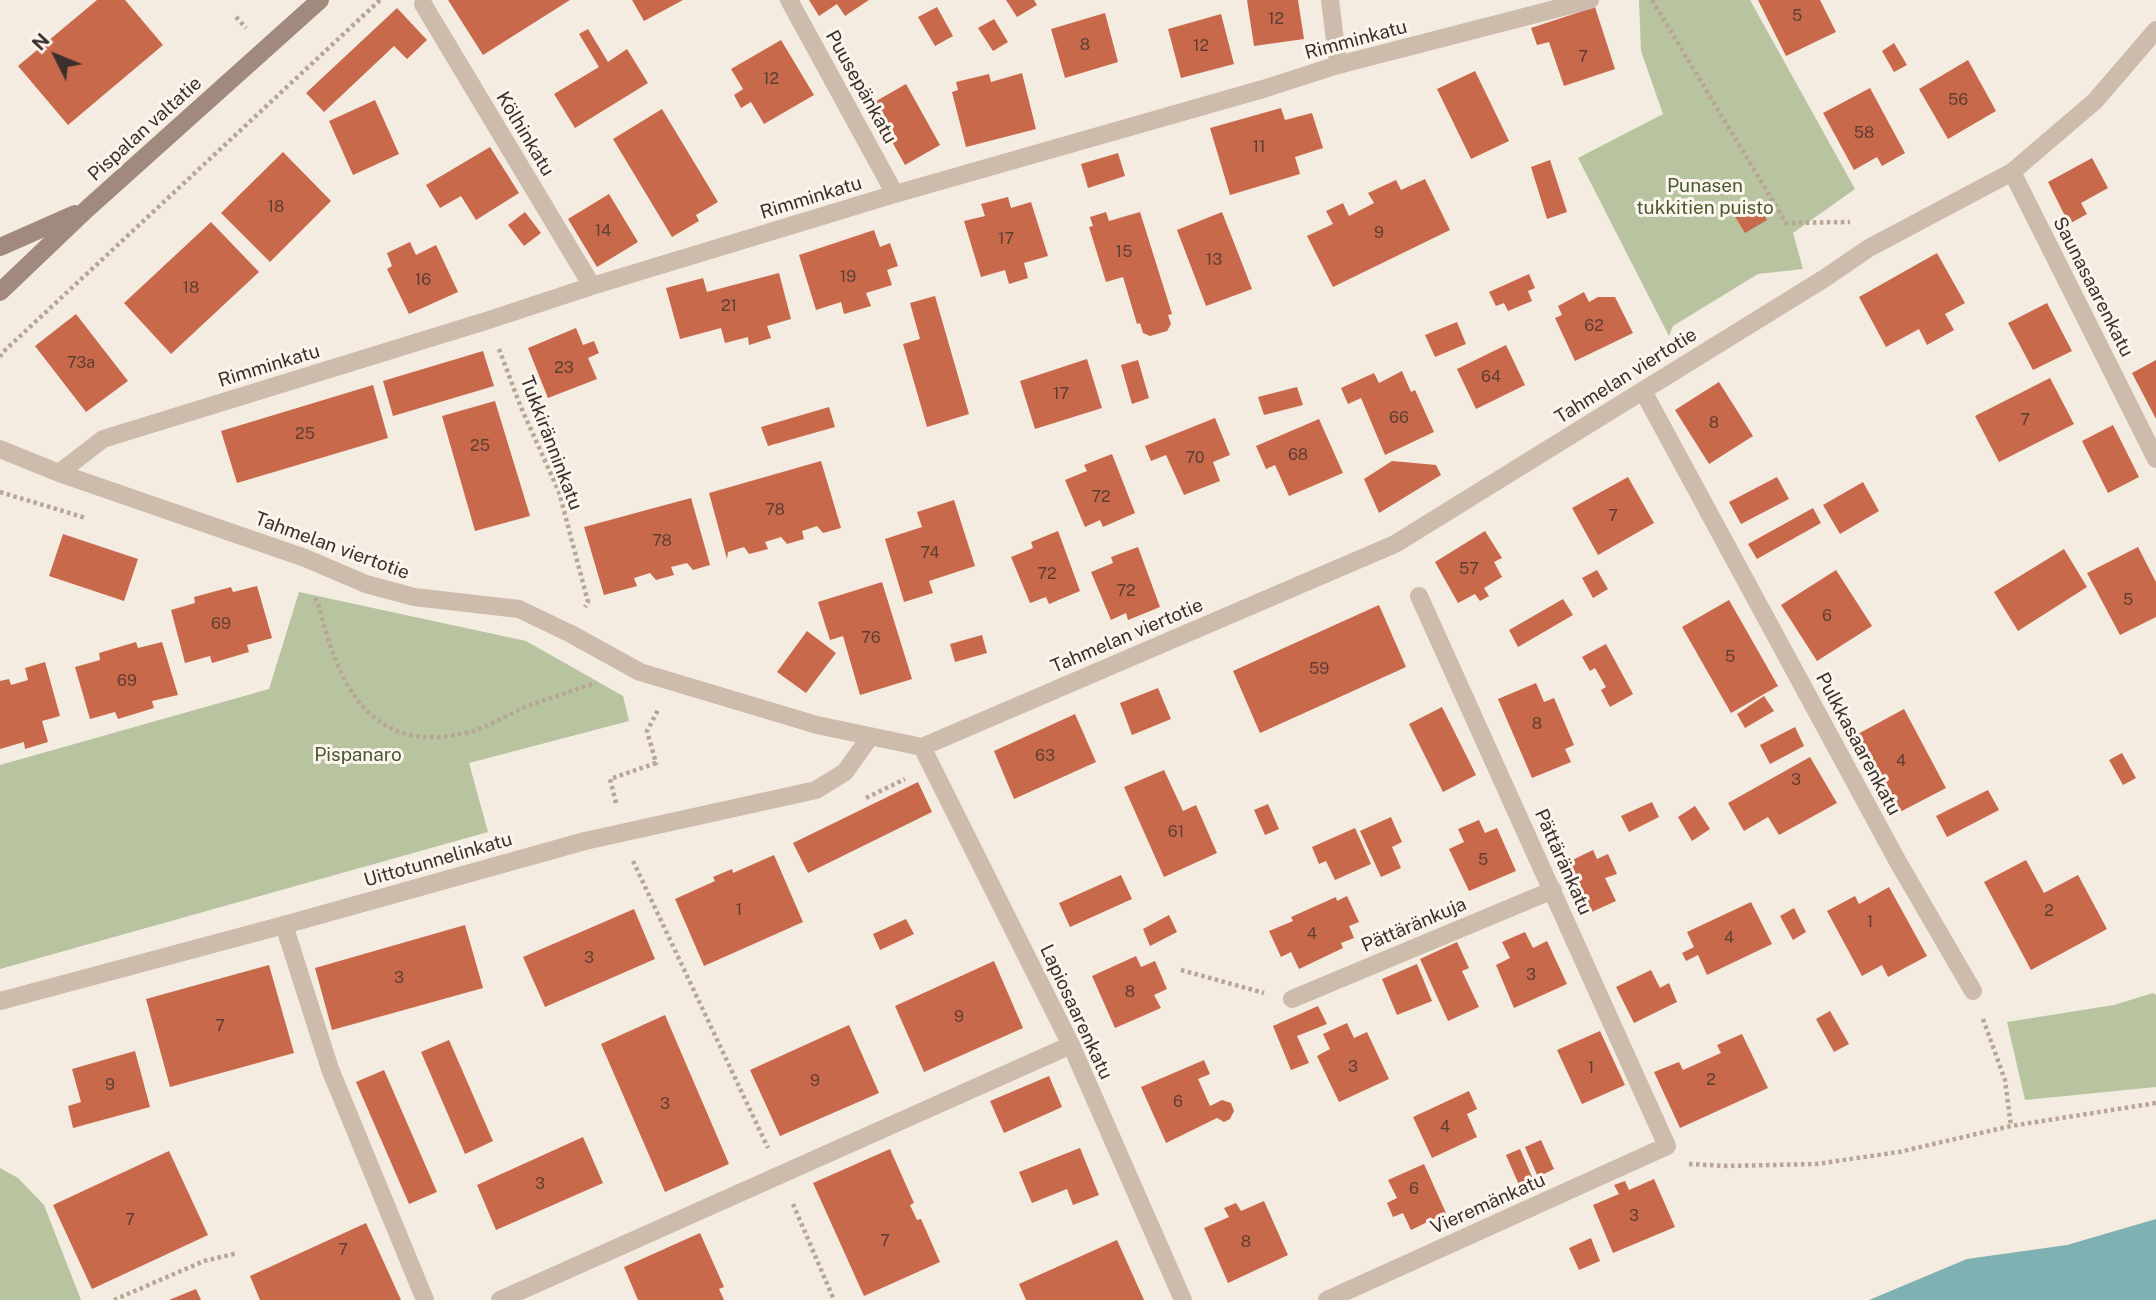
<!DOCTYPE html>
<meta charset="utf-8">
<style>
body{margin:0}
#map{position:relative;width:2156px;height:1300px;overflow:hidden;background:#f4ebe1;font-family:"Public Sans",sans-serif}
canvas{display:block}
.north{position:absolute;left:21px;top:21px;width:70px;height:70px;-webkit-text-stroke:5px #fbf5ee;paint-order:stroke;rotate:313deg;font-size:19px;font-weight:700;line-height:28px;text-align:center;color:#3b302b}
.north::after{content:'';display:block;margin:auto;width:24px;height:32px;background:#3b302b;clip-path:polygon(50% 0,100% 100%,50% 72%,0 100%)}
</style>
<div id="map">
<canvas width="2156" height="1300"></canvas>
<div class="north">N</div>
</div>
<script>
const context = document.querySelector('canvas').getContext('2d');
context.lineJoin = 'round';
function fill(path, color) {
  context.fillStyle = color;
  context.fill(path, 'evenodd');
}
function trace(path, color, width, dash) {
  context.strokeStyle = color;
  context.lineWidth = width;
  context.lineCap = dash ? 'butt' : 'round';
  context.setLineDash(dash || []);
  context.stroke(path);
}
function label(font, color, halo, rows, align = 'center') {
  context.font = font + ' "Public Sans",sans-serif';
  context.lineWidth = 6;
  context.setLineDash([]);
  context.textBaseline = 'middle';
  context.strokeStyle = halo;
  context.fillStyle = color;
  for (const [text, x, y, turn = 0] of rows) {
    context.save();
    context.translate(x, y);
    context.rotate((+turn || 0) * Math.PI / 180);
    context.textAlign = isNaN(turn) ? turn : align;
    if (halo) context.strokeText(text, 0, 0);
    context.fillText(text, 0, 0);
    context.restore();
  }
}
fill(new Path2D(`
 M 1639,0 L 1750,0 L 1855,189 L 1793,233 L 1803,269 L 1758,274 L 1673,326 L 1669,336 L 1578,158 L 1663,114 L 1641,51 Z
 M 299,592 L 526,641 L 623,696 L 629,721 L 469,763 L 488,832 L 0,969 L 0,765 L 269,689 Z
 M 2153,993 L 2156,995 L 2156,1087 L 2025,1100 L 2007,1022 L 2114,1005 Z
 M 0,1168 L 18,1178 L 44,1205 L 81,1300 L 0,1300 Z`), '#b8c4a0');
fill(new Path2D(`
 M 2156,1219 L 2156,1300 L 1869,1300 L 1967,1259 L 2067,1245 Z`), '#7fb0b2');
fill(new Path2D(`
 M 97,0 L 125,0 L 163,45 L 68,125 L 18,66 Z
 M 448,0 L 570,0 L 483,55 Z
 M 632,0 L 683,0 L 644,21 Z
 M 809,0 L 869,0 L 845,16 L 837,4 L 819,16 Z
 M 1006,0 L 1034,0 L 1037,5 L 1017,17 Z
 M 1247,0 L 1298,0 L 1304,39 L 1254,46 Z
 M 1758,0 L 1820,0 L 1836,32 L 1786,56 Z
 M 937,7 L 953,36 L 935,46 L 918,17 Z
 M 1595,7 L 1615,69 L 1564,86 L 1549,42 L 1537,45 L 1531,28 Z
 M 397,8 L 427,40 L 407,59 L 394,46 L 324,112 L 306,93 Z
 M 1105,13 L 1118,62 L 1065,78 L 1051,29 Z
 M 1221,14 L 1234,64 L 1181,78 L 1168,29 Z
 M 994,19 L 1008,42 L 993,51 L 978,28 Z
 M 588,29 L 608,62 L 627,49 L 648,83 L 575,128 L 554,94 L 599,67 L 579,34 Z
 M 781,40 L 814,95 L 764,124 L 751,102 L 741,108 L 734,95 L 743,89 L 731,69 Z
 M 1894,43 L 1907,65 L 1894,72 L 1882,51 Z
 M 1968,60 L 1996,111 L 1948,139 L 1919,89 Z
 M 1475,71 L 1509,141 L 1471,159 L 1437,89 Z
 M 1022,73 L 1036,129 L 966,147 L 952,92 L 958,90 L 956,82 L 989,74 L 991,82 Z
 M 906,84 L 940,145 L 905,165 L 871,104 Z
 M 1870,88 L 1905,153 L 1882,166 L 1877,157 L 1854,170 L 1823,113 Z
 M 375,100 L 399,154 L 353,175 L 329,121 Z
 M 1281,108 L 1285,120 L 1312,113 L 1323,148 L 1295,157 L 1300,174 L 1230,195 L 1210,128 Z
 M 662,109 L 718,202 L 696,215 L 699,221 L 672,237 L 613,139 Z
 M 490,147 L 519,193 L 476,220 L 461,196 L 440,208 L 426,185 Z
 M 283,152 L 331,201 L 270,262 L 221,213 Z
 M 1118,153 L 1125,176 L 1088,188 L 1081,164 Z
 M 2092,158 L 2108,188 L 2081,203 L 2087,214 L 2069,224 L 2048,182 Z
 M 1550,160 L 1567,212 L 1547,219 L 1531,167 Z
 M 1425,179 L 1450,230 L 1333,287 L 1307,236 L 1333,224 L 1326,211 L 1343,203 L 1349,216 L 1374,203 L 1368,193 L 1396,180 L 1401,190 Z
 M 609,194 L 638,242 L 597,267 L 568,219 Z
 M 1008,197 L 1011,208 L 1031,202 L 1048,256 L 1024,263 L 1028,278 L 1009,284 L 1005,270 L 981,277 L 964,221 L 985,216 L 981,204 Z
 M 1757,203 L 1767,220 L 1745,233 L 1734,215 Z
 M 525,212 L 541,233 L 524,246 L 508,225 Z
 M 1106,212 L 1109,221 L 1140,212 L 1172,314 L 1168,315 L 1171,324 L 1167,331 L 1150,336 L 1143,333 L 1140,323 L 1137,324 L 1123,277 L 1106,282 L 1089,227 L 1093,226 L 1090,217 Z
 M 1222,212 L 1252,289 L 1206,306 L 1177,230 Z
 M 211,222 L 259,272 L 171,354 L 124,303 Z
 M 874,230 L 880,247 L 890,243 L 898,266 L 887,270 L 892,285 L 866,293 L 871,306 L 844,314 L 841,302 L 816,310 L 799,255 Z
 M 410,242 L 416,255 L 436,245 L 458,292 L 409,314 L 387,269 L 392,266 L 387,253 Z
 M 1937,253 L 1965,303 L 1945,314 L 1954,330 L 1927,345 L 1919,329 L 1886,347 L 1859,297 Z
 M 779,273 L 791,319 L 767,326 L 771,338 L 749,345 L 748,337 L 725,343 L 721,328 L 680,339 L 666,288 L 703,278 L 707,292 Z
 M 1529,274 L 1535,288 L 1528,291 L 1532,301 L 1508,311 L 1504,303 L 1496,306 L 1489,292 Z
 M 1584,292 L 1589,302 L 1598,297 L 1615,297 L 1633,333 L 1575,361 L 1555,318 L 1562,315 L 1558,306 Z
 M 935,296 L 969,414 L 927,427 L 903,344 L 920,339 L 910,303 Z
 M 2047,303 L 2072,351 L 2033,370 L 2008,323 Z
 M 76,314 L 128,381 L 86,412 L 35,346 Z
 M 1457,322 L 1466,344 L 1435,357 L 1425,335 Z
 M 576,328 L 583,345 L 594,341 L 599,353 L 588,358 L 597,379 L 548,398 L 528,348 Z
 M 1506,345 L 1525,385 L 1476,409 L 1457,369 Z
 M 483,351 L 494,386 L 393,416 L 383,381 Z
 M 1087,359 L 1102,408 L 1035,429 L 1020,381 Z
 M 1138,360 L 1149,398 L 1132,404 L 1121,365 Z
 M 2156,360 L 2156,419 L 2132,373 Z
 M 1402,371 L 1411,392 L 1415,390 L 1434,432 L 1385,455 L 1361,398 L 1348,404 L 1341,388 L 1374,373 L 1379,383 Z
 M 2050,378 L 2074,424 L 1999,462 L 1975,416 Z
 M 1719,382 L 1753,436 L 1709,464 L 1675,410 Z
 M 373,385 L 388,438 L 237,483 L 221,431 Z
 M 1297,387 L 1303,405 L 1264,415 L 1258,397 Z
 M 495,401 L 530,516 L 475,531 L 442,416 Z
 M 829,407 L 835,427 L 768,446 L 761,427 Z
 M 1215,418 L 1230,455 L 1213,462 L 1220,481 L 1184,495 L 1166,455 L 1151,461 L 1145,446 Z
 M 1319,419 L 1343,473 L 1289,496 L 1275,465 L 1266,469 L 1256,446 Z
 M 2113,425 L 2139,477 L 2108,493 L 2082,441 Z
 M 1112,454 L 1135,513 L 1103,527 L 1100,520 L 1085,527 L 1065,480 L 1087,471 L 1084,465 Z
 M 821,461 L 841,528 L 823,533 L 817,526 L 802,531 L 804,539 L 787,544 L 781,537 L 765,542 L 768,549 L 749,554 L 744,547 L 728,552 L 727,559 L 709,493 Z
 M 1392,461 L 1436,465 L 1441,475 L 1379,513 L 1364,479 Z
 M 1628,477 L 1654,523 L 1598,555 L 1572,508 Z
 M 1777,477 L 1789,499 L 1741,524 L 1729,502 Z
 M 1863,482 L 1879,511 L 1840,534 L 1823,505 Z
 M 691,498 L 710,565 L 693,570 L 687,563 L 671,567 L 674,575 L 656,580 L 650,573 L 634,578 L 637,586 L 604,595 L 584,527 Z
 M 954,500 L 975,566 L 929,581 L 933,593 L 904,602 L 885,539 L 922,527 L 917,512 Z
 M 1813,508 L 1821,523 L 1757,559 L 1748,544 Z
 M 1058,531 L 1080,591 L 1049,604 L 1046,597 L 1030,603 L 1011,557 L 1033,548 L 1031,542 Z
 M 1485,531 L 1502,558 L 1494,562 L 1502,577 L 1484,588 L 1489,596 L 1480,601 L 1475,594 L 1458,603 L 1435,562 Z
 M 63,534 L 138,559 L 124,601 L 49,576 Z
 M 1138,547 L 1160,607 L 1128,620 L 1126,613 L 1111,620 L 1091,572 L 1113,563 L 1111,557 Z
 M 2138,547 L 2156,582 L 2156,617 L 2120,635 L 2087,573 Z
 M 2064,549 L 2087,587 L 2018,631 L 1994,592 Z
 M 1597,570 L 1608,589 L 1593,598 L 1582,578 Z
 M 1836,570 L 1872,626 L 1817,661 L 1781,605 Z
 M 882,582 L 912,679 L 860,695 L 843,636 L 830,640 L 818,602 Z
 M 257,586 L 272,638 L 247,645 L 249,652 L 212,663 L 210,656 L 185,663 L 171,610 L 195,603 L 194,597 L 231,587 L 233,592 Z
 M 1563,599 L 1573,615 L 1518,647 L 1509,630 Z
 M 1729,600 L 1778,686 L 1731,713 L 1682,627 Z
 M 1379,605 L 1406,667 L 1260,733 L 1233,671 Z
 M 807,631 L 836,653 L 806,693 L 777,672 Z
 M 982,635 L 987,653 L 955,662 L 950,644 Z
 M 136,642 L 138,648 L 162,642 L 178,695 L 152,701 L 154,708 L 118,719 L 115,712 L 90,719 L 75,667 L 100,660 L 99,653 Z
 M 1606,644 L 1633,694 L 1610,707 L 1601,690 L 1606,687 L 1595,668 L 1590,671 L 1582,657 Z
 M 45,662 L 60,716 L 42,721 L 48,742 L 25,749 L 24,742 L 0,749 L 0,681 L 9,679 L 11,685 L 28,680 L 25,668 Z
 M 1536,683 L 1544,702 L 1554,698 L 1574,745 L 1565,749 L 1571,762 L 1532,778 L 1498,699 Z
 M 1158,688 L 1171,719 L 1132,735 L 1120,703 Z
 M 1764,696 L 1774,711 L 1745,728 L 1737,714 Z
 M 1442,707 L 1476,775 L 1443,792 L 1409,724 Z
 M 1904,709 L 1946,788 L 1898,813 L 1856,735 Z
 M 1075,714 L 1096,762 L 1014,799 L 994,751 Z
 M 1795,727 L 1804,746 L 1770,764 L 1760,745 Z
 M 2122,753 L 2136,778 L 2123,785 L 2109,760 Z
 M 1810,757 L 1837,803 L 1779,835 L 1768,817 L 1744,831 L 1728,803 Z
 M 1164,770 L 1183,811 L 1196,805 L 1217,853 L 1164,877 L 1124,787 Z
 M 918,782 L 932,812 L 808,873 L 793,843 Z
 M 1988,790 L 1999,810 L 1947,837 L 1936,816 Z
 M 1652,802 L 1659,817 L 1629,832 L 1621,816 Z
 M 1268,804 L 1279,829 L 1265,835 L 1254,810 Z
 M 1695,806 L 1710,829 L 1692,841 L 1678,817 Z
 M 1391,817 L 1402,842 L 1392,847 L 1401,868 L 1381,877 L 1360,831 Z
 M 1479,820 L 1485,833 L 1497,828 L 1516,871 L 1469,891 L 1449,849 L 1464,842 L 1458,829 Z
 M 1355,828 L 1371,864 L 1335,880 L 1326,861 L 1319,864 L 1312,847 Z
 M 1593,850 L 1597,859 L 1608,854 L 1617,874 L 1605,878 L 1616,901 L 1585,915 L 1562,865 Z
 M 774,855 L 803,922 L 704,966 L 675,899 L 715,881 L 713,877 L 732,869 L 733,873 Z
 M 2026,860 L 2044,893 L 2078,875 L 2107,929 L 2031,970 L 1984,882 Z
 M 1121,875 L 1132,899 L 1070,927 L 1059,903 Z
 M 1889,887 L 1927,956 L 1888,977 L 1882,965 L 1862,976 L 1827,911 L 1855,896 L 1859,904 Z
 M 1347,896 L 1359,922 L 1349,926 L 1354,938 L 1341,943 L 1343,948 L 1299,969 L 1291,952 L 1281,957 L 1269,931 L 1293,921 L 1291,917 L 1336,897 L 1337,901 Z
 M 1751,902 L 1772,944 L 1707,975 L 1698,955 L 1686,961 L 1682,953 L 1694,947 L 1687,932 Z
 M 1794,908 L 1806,932 L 1793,940 L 1780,916 Z
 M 634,909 L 655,959 L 545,1007 L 523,957 Z
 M 1169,915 L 1177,932 L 1150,946 L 1143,929 Z
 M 906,919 L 914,934 L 880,950 L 873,934 Z
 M 465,925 L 483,988 L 332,1030 L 315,968 Z
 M 1525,932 L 1533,948 L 1547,941 L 1567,984 L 1514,1008 L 1496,965 L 1510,958 L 1502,942 Z
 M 1457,942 L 1469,968 L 1462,971 L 1479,1007 L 1448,1021 L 1420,959 Z
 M 1136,956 L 1141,967 L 1155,961 L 1167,989 L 1154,995 L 1161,1008 L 1115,1028 L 1092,976 Z
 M 994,961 L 1023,1028 L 924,1072 L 895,1006 Z
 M 1417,964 L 1432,1001 L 1397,1015 L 1382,979 Z
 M 269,965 L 294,1053 L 170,1087 L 146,999 Z
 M 1651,970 L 1660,988 L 1669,983 L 1677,1002 L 1634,1023 L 1616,987 Z
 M 1318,1006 L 1327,1024 L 1297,1036 L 1309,1063 L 1291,1070 L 1273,1026 Z
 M 1830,1011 L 1849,1044 L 1834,1052 L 1816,1019 Z
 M 665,1015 L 729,1164 L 665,1192 L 601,1044 Z
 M 1347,1023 L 1354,1038 L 1367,1032 L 1389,1079 L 1339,1102 L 1317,1056 L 1330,1049 L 1323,1034 Z
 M 849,1025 L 879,1093 L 780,1136 L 750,1070 Z
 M 1600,1031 L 1625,1085 L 1582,1104 L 1557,1050 Z
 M 1742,1034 L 1768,1088 L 1680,1128 L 1654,1072 L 1679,1062 L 1683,1070 L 1721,1053 L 1717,1045 Z
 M 449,1040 L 493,1141 L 465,1154 L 421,1052 Z
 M 135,1051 L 150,1107 L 73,1128 L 68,1106 L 81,1102 L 72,1069 Z
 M 1204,1060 L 1210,1074 L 1198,1079 L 1210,1106 L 1222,1100 L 1231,1103 L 1234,1111 L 1230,1119 L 1224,1122 L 1217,1118 L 1166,1143 L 1141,1087 Z
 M 384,1070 L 437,1192 L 409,1204 L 356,1082 Z
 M 1049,1076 L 1062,1107 L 1004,1133 L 990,1101 Z
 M 1469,1091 L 1477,1109 L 1467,1114 L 1477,1137 L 1432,1158 L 1413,1117 Z
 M 583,1137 L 603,1183 L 496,1230 L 477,1185 Z
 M 1541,1140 L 1554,1169 L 1538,1177 L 1525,1147 Z
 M 1080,1148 L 1099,1195 L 1073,1205 L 1067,1189 L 1032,1203 L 1019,1172 Z
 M 890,1149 L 914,1203 L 910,1205 L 917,1220 L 921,1219 L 940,1262 L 864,1296 L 813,1183 Z
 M 1520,1149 L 1533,1179 L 1519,1185 L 1506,1155 Z
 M 169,1151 L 208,1235 L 92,1289 L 53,1205 Z
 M 1424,1164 L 1446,1213 L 1411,1230 L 1403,1213 L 1393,1217 L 1387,1203 L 1397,1198 L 1388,1180 Z
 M 1654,1179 L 1675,1227 L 1613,1253 L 1593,1205 L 1619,1194 L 1614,1185 L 1625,1181 L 1629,1190 Z
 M 1264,1201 L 1288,1255 L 1228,1283 L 1204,1228 L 1229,1217 L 1224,1208 L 1236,1203 L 1241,1211 Z
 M 366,1223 L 401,1300 L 260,1300 L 250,1276 Z
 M 700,1233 L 724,1287 L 719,1289 L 724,1300 L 638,1300 L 624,1267 Z
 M 1591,1238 L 1600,1261 L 1579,1270 L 1569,1248 Z
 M 1117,1240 L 1144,1300 L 1026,1300 L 1019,1284 Z
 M 196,1289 L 201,1300 L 169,1300 Z`), '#c8694b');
trace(new Path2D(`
 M 1652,0 L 1786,223 L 1850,222
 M 236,17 L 246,28
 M 499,349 L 520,405 L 559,492 L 588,602 L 585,607
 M 0,357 L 2,353 L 380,0
 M 0,492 L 86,518
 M 315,598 L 318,602 C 337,683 370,758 469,732 C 487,728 505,716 523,708 C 544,699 567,693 589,685 L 596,684
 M 866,798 L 905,779
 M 616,803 L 610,779 L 656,763 L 647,731 L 659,708
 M 633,861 L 768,1148
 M 1181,970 L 1264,993
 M 1983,1019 L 2005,1080 L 2011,1126
 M 1689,1164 L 1727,1166 L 1816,1164 L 1899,1152 L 2011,1126 L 2156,1103
 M 793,1204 L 834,1300
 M 114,1300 L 204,1261 L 238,1253`), '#b9a596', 4.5, [3.5, 3.5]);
trace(new Path2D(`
 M 284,925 L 330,1069 L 425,1300
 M 500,1300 L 1071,1045`), '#cdbbac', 18);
trace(new Path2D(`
 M 789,0 L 895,194
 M 1330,0 L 1338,65
 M 423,4 L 592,286
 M 2012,172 L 2156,459
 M 1643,391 L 1898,862 L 1973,991
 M 0,449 L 59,473 L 305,558 L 366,584 L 414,597 L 519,609 L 571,634 L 640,672 L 817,725 L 922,747 L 1395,544 L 1825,278 L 1869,248 L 2012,172 L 2095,101 L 2156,30
 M 59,473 L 103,439 L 489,320 L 592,286 L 895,194 L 1263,89 L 1338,65 L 1590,0
 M 922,747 L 1071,1045 L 1183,1300
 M 1292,999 L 1553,890
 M 0,1001 L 284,925 L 585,841 L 816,790 L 845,772 L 870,737
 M 1327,1300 L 1667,1146 L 1419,596`), '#cdbbac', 18);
trace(new Path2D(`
 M 0,247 L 75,214
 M 0,292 L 87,209 L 320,0`), '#a18a7d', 18);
label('16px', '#5e3e33', null, [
 ["5",1797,16],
 ["12",1276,19],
 ["8",1085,45],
 ["12",1201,46],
 ["7",1583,57],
 ["12",771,79],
 ["56",1958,100],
 ["58",1864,133],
 ["11",1259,147],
 ["18",276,207],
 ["14",603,231],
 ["9",1379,233],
 ["17",1006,239],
 ["15",1124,252],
 ["13",1214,260],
 ["19",848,277],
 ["16",423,280],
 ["18",191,288],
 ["21",729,306],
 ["62",1594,326],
 ["73a",81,363],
 ["23",564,368],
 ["64",1491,377],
 ["17",1061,394],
 ["66",1399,418],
 ["7",2025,420],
 ["8",1714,423],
 ["25",305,434],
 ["25",480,446],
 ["68",1298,455],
 ["70",1195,458],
 ["72",1101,497],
 ["78",775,510],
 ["7",1613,516],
 ["78",662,541],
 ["74",930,553],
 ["57",1469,569],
 ["72",1047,574],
 ["72",1126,591],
 ["5",2128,600],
 ["6",1827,616],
 ["69",221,624],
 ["76",871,638],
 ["5",1730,657],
 ["59",1319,669],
 ["69",127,681],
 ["8",1537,724],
 ["63",1045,756],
 ["4",1901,761],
 ["3",1796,780],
 ["61",1176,832],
 ["5",1483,860],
 ["1",739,910],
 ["2",2049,911],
 ["1",1870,922],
 ["4",1312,934],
 ["4",1729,938],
 ["3",589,958],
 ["3",1531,975],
 ["3",399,978],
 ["8",1130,992],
 ["9",959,1017],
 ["7",220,1026],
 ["3",1353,1067],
 ["1",1591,1068],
 ["2",1711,1080],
 ["9",815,1081],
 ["9",110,1085],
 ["6",1178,1102],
 ["3",665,1104],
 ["4",1445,1127],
 ["3",540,1184],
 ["6",1414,1189],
 ["3",1634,1216],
 ["7",130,1220],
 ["7",885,1241],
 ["8",1246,1242],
 ["7",343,1250]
]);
label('19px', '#3b302b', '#fbf5ee', [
 ["Rimminkatu",1356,40,-15],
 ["Puusepänkatu",861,87,61],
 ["Pispalan valtatie",145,129,-42],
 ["Kölhinkatu",525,134,59],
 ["Rimminkatu",811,198,-17],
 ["Saunasaarenkatu",2093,287,63],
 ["Rimminkatu",269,366,-17],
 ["Tahmelan viertotie",1626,376,-32],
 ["Tukkiränninkatu",551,443,69],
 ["Tahmelan viertotie",332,546,20],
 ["Tahmelan viertotie",1127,636,-23],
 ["Pulkkasaarenkatu",1858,744,62],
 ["Uittotunnelinkatu",438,860,-16],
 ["Pättäränkatu",1563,862,66],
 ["Pättäränkuja",1414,925,-23],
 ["Lapiosaarenkatu",1076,1012,65],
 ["Vieremänkatu",1488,1204,-24]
]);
label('19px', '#4a5a2e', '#fbf5ee', [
 ["Punasen",1705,186],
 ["tukkitien puisto",1705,208],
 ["Pispanaro",358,755]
]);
</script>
